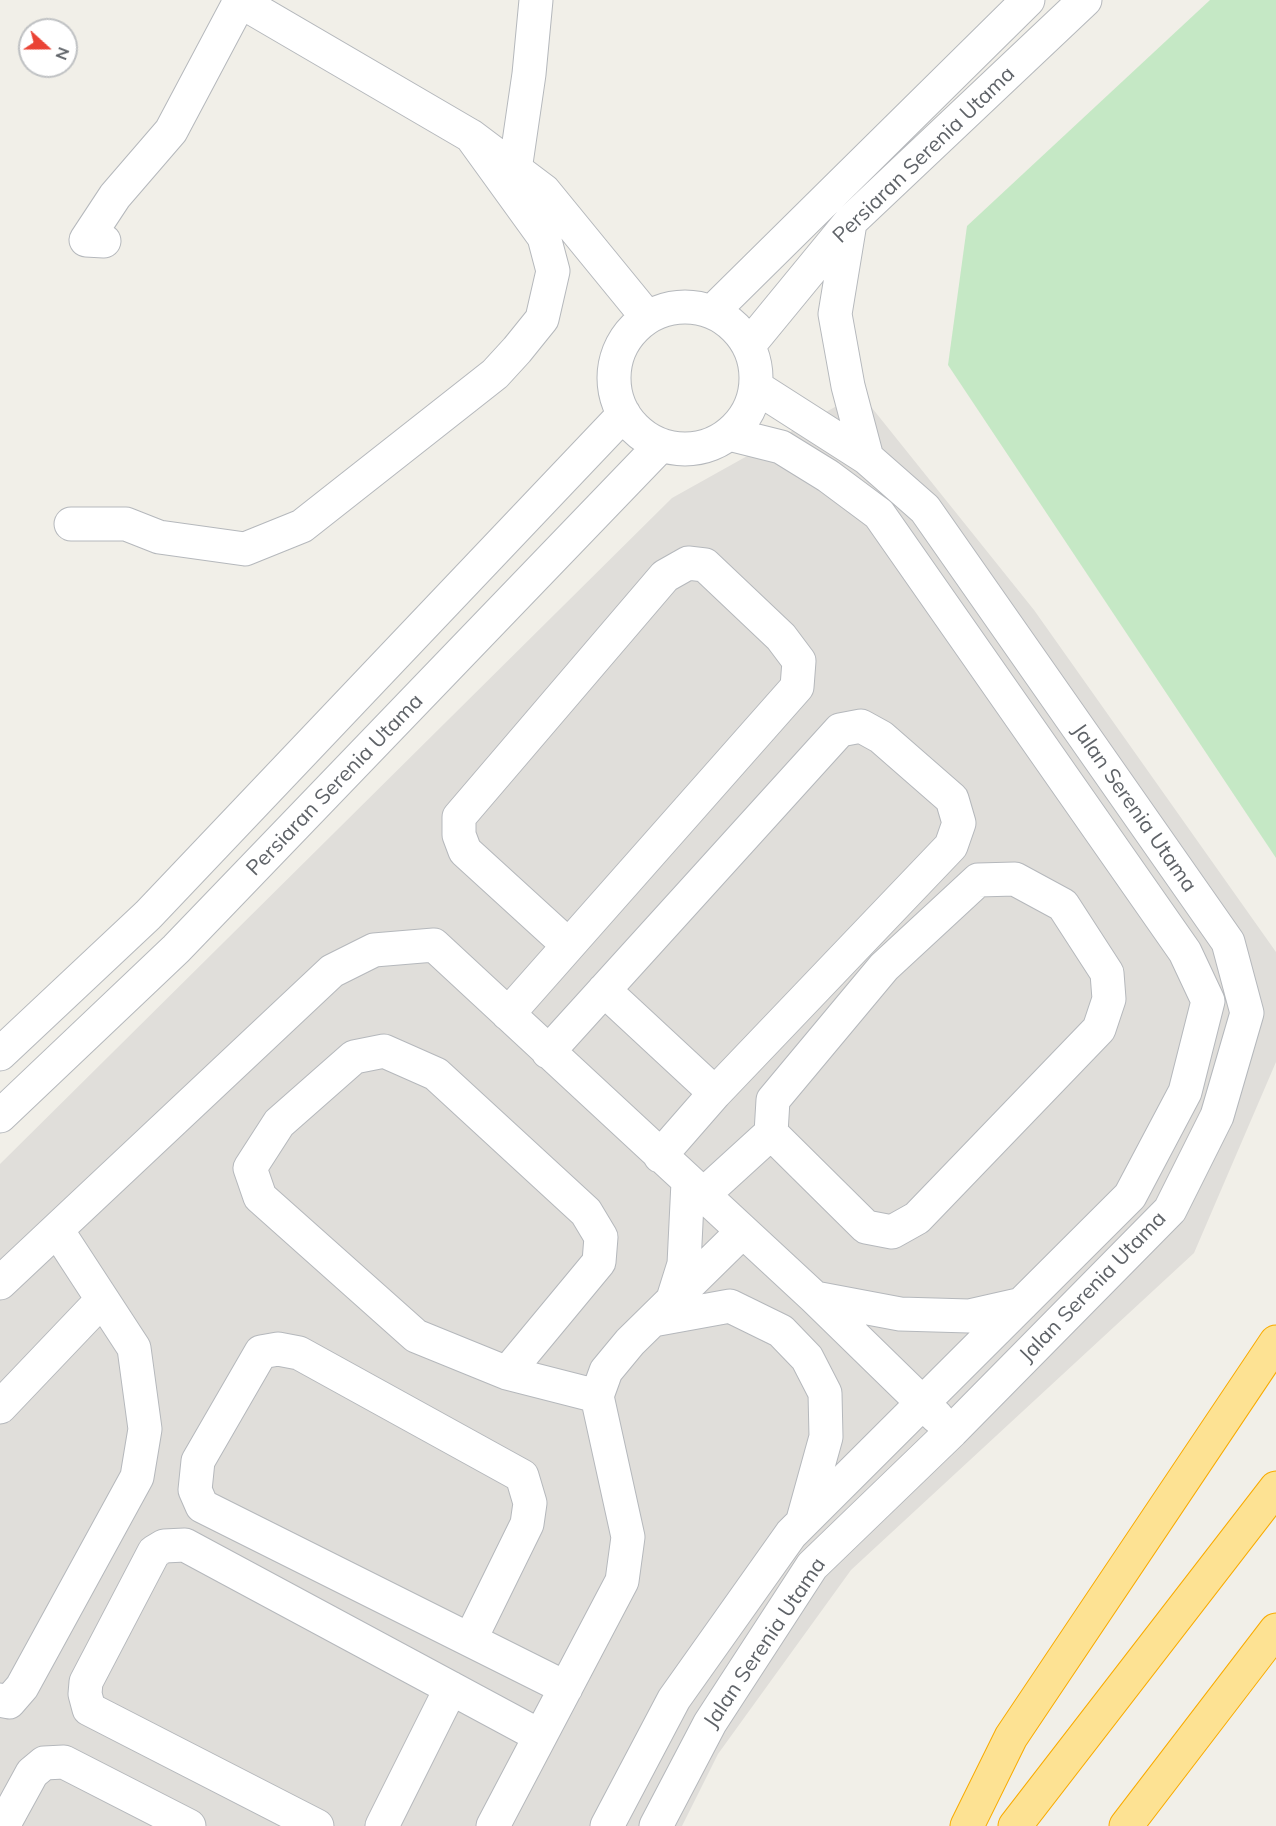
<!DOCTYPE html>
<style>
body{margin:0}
#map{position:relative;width:1276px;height:1826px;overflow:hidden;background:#f1efe8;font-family:Mulish,sans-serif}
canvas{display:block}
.north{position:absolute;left:18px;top:18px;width:60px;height:60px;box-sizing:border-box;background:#fff;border:2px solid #bfc1c3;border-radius:50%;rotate:111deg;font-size:16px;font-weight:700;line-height:24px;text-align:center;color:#5f6368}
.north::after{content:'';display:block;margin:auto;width:21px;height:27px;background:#ea4335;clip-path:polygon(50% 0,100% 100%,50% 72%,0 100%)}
</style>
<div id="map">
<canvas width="1276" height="1826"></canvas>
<div class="north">N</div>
</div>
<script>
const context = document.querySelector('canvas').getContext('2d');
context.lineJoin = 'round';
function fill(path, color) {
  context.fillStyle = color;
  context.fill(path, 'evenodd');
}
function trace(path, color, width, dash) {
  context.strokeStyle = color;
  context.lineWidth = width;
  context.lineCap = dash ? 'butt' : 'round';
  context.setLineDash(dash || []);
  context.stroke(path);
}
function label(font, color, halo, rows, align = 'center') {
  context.font = font + ' Mulish,sans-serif';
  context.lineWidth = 4.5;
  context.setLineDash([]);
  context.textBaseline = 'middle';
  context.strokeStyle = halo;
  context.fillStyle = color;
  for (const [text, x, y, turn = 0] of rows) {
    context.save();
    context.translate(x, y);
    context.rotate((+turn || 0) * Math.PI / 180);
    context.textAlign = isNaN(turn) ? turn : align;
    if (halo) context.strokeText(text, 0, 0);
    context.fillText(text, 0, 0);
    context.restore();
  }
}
fill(new Path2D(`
 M 860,393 L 1034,610 L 1276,952 L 1276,1062 L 1194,1253 L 851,1570 L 718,1754 L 682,1826 L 0,1826 L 0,1164 L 672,498 Z`), '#e0deda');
fill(new Path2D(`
 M 1210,0 L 1276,0 L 1276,858 L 948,365 L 967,226 Z`), '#c5e8c5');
const minor = new Path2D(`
 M 238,0 L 471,136 L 544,191 L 647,317
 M 515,170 L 529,74 L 536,0
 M 850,223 L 835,314 L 848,386 L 867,458
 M 104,241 L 86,240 L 115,196 L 171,131 L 240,1
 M614 378a71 71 0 1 1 142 0a71 71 0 1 1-142 0Z
 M 713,311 L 1028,0
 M 749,345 L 850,222 L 1085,0
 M 71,524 L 126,524 L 159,537 L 245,549 L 302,526 L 495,374 L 517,350 L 542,319 L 553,271 L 544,237 L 471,136
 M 508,1014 L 797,687 L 799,661 L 781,637 L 705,565 L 688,563 L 665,576 L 459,817 L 459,835 L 465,851 L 568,945
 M 548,1052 L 840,730 L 861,726 L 881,737 L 952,799 L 959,823 L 951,846 L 715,1093 L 604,990
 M 0,1054 L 148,915 L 624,414
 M 0,1116 L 176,949 L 661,445
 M 660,1156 L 715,1093
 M 703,1195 L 771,1133 L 773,1100 L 884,967 L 978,880 L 1015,879 L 1063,905 L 1107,973 L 1109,999 L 1099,1029 L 917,1218 L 892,1232 L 866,1227 L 771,1133
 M 0,1283 L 332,971 L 374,950 L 434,945 L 815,1298 L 937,1417
 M 815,1298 L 900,1314 L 969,1316 L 1022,1304
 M 673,1299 L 684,1264 L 688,1182
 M 653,1320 L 730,1306 L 781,1331 L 807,1358 L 825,1393 L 826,1437 L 803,1520
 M 507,1373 L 599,1262 L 601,1237 L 586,1212 L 436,1074 L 384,1051 L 354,1057 L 279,1123 L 250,1168 L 260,1197 L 416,1336 L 507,1373 L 597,1396
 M 0,1407 L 102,1300
 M 470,1640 L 527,1524 L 530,1503 L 522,1476 L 299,1353 L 278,1349 L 261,1352 L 198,1461 L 195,1490 L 202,1506 L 566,1688
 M 0,1700 L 9,1702 L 22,1687 L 137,1477 L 145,1429 L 134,1348 L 57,1230
 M 3,1826 L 32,1773 L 44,1763 L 64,1762 L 189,1826
 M 317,1826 L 89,1709 L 85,1694 L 86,1682 L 154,1552 L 164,1546 L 185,1545 L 540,1736
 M 382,1826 L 451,1688
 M 493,1826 L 622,1581 L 628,1537 L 597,1396 L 606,1371 L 630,1342 L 742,1232
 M 607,1826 L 674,1699 L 791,1534 L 1130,1196 L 1185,1092 L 1208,1001 L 1185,952 L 879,514 L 828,476 L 781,447 L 729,434
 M 656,1826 L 710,1723 L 812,1566 L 952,1431 L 1170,1210 L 1217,1116 L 1247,1013 L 1228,942 L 925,509 L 867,458 L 756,387`);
const highway = new Path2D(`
 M 967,1826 L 1011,1737 L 1276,1342
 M 1015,1826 L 1276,1488
 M 1126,1826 L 1276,1630`);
trace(minor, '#b5b8bc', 35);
trace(highway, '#f9ab00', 35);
trace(minor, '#fff', 33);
trace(highway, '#fde293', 33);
label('21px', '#5f6368', '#fff', [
 ["Persiaran Serenia Utama",924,155,-44],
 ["Persiaran Serenia Utama",335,785,-46],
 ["Jalan Serenia Utama",1134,808,55],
 ["Jalan Serenia Utama",1093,1287,-46],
 ["Jalan Serenia Utama",765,1643,-56]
]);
</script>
